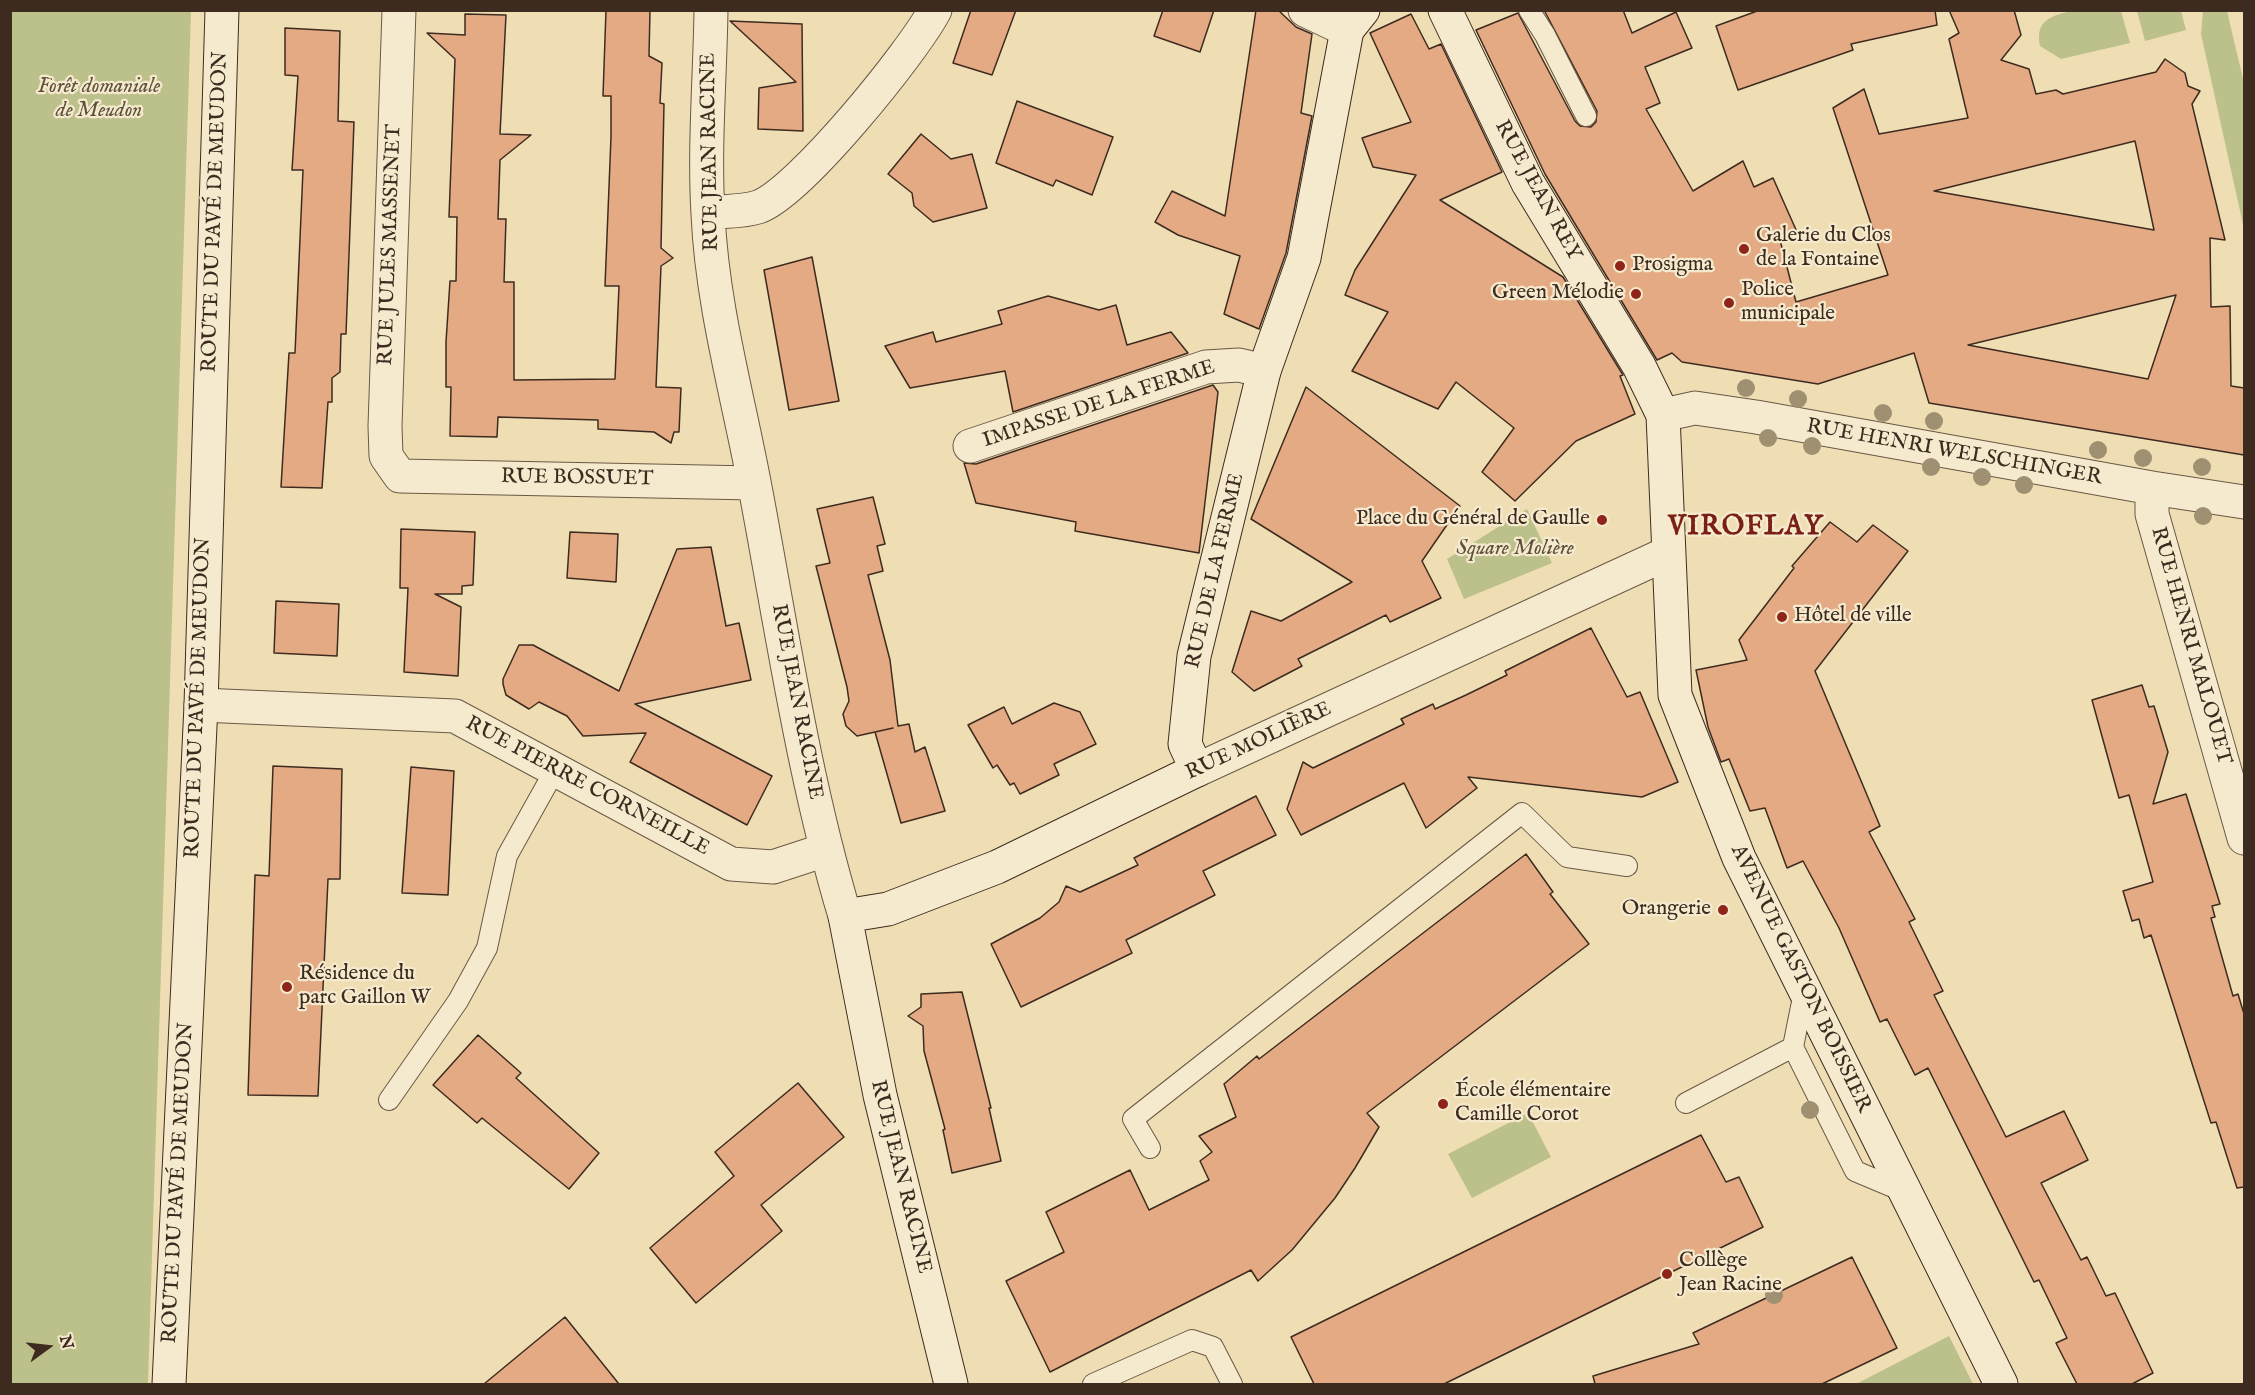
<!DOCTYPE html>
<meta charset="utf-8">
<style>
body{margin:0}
#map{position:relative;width:2255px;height:1395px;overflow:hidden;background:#efdeb4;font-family:"IM FELL English",serif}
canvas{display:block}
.frame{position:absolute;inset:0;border:12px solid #3e2b20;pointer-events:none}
.north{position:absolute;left:18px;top:1317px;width:60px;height:60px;-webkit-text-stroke:4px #f5eace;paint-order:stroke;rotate:75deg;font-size:16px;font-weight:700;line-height:24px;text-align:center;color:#3e2b20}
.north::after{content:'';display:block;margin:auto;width:21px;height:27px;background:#3e2b20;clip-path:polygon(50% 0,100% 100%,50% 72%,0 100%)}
</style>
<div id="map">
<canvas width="2255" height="1395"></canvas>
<div class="frame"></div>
<div class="north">N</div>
</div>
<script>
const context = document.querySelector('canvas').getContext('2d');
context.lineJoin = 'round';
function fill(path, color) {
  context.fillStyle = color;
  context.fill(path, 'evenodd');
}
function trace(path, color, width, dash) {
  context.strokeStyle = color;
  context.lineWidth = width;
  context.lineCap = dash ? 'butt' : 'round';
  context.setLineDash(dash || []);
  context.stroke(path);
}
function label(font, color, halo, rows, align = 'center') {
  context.font = font + ' "IM FELL English",serif';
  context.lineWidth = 4.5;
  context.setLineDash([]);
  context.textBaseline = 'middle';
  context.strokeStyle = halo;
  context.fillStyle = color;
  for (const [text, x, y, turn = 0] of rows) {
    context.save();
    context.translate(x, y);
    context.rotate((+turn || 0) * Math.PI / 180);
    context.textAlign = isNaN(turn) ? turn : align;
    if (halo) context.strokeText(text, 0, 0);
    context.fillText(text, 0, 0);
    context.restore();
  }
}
fill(new Path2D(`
 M 10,11 L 191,11 L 148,1384 L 11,1384 Z
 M 2071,11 L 2121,11 L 2130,43 L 2061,59 L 2040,46 C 2035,21 2050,16 2071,11 Z
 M 2137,11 L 2181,11 L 2186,30 L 2145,41 Z
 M 2203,11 L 2227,11 L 2244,83 L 2244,229 L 2201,34 Z
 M 1527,509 L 1552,563 L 1464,599 L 1447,559 Z
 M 1528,1113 L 1551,1157 L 1472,1198 L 1448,1154 Z
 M 1949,1336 L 1973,1384 L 1856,1384 Z`), '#bcc08a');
const building = new Path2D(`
 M 606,10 L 650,10 L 649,56 L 662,63 L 660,103 L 664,104 L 661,248 L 673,258 L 661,266 L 656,387 L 681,388 L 679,432 L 674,432 L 671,443 L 654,432 L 598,429 L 598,420 L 498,417 L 497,437 L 450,436 L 451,387 L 446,387 L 446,342 L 450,281 L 456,281 L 457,217 L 449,217 L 455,59 L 427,33 L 465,35 L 465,14 L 506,15 L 500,134 L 531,135 L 500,160 L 498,219 L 506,219 L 504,282 L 514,282 L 514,380 L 615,379 L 619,286 L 605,286 L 611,137 L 611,96 L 603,96 Z
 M 971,10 L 1016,10 L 992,75 L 953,63 Z
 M 1163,10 L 1214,10 L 1200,52 L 1154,36 Z
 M 1256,10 L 1278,10 L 1296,27 L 1312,34 L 1301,113 L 1312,116 L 1286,253 L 1259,329 L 1224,314 L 1240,256 L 1178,235 L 1155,222 L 1172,191 L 1225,216 Z
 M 1544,10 L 1623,10 L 1632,33 L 1676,12 L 1692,48 L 1645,67 L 1660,103 L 1646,109 L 1693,191 L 1743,161 L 1754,187 L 1773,178 L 1797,232 L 1780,240 L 1796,302 L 1888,275 L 1833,108 L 1864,89 L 1879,134 L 1968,118 L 1949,39 L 1959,33 L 1949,10 L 2014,10 L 2021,35 L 2001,60 L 2029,69 L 2036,94 L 2056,90 L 2063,94 L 2156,72 L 2165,59 L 2185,73 L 2188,86 L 2200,91 L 2192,104 L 2225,240 L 2210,238 L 2211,307 L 2230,306 L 2231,386 L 2244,388 L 2244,455 L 1929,403 L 1914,353 L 1818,384 L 1682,362 L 1672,353 L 1657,360 L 1545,174 L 1476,30 L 1518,13 L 1575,121 L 1580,126 L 1591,127 L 1596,122 L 1597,111 ZM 2135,141 L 2154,230 L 1934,191 ZM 2176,295 L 2148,379 L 1968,345 Z
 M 1760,10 L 1935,10 L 1937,25 L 1851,44 L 1853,50 L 1738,90 L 1716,26 Z
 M 1411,14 L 1429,49 L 1441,44 L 1502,172 L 1440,200 L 1563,277 L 1623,375 L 1620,376 L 1635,414 L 1576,441 L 1515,501 L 1482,472 L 1514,428 L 1456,382 L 1438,409 L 1352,371 L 1388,312 L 1345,295 L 1355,270 L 1416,175 L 1373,167 L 1362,138 L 1411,122 L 1370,33 Z
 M 730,21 L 802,24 L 803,131 L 758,129 L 759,88 L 796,82 Z
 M 285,28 L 340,31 L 338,121 L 354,122 L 346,334 L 341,334 L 340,372 L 332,378 L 332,402 L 328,402 L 322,488 L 281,487 L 289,353 L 295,353 L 303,170 L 292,170 L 298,76 L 285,75 Z
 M 1017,101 L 1113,137 L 1092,195 L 1056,180 L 1053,186 L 996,163 Z
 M 921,134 L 951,159 L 972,154 L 987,208 L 933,222 L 914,206 L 912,193 L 888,174 Z
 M 812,257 L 839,401 L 789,410 L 764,270 Z
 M 1048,296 L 1099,310 L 1116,305 L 1127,345 L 1171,332 L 1188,353 L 1013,412 L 1005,371 L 910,388 L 885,346 L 933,332 L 936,342 L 1002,324 L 998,311 Z
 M 1213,385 L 1218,392 L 1199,553 L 1075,531 L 1076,522 L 976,503 L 964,463 L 976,464 Z
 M 1306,387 L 1460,506 L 1422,561 L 1441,598 L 1390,622 L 1386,615 L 1298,659 L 1302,666 L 1254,691 L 1232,672 L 1251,611 L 1281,621 L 1352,582 L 1251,519 Z
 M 873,497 L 885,544 L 877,546 L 883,571 L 868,575 L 890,660 L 898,726 L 909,724 L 915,752 L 925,747 L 945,811 L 901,823 L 875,732 L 893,728 L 857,736 L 846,726 L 843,714 L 849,701 L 847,687 L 816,566 L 830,563 L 817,509 Z
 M 1830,522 L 1857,542 L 1873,525 L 1908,551 L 1815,671 L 1880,826 L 1869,832 L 1915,919 L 1909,922 L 1943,991 L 1934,995 L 2006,1137 L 2064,1111 L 2088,1160 L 2041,1183 L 2081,1260 L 2087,1257 L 2106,1296 L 2115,1293 L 2153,1373 L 2132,1384 L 2077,1384 L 2056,1343 L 2067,1338 L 2039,1280 L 2034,1282 L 1928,1068 L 1915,1075 L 1887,1019 L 1880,1022 L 1839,928 L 1803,861 L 1787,868 L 1765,808 L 1750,811 L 1729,759 L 1721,762 L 1708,727 L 1696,670 L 1747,660 L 1739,640 L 1794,568 L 1792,566 Z
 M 401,529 L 475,532 L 473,585 L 462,586 L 462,594 L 435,594 L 461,607 L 458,676 L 404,672 L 408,588 L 400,588 Z
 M 570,532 L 618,534 L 616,582 L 567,578 Z
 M 711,547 L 726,626 L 739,623 L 751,680 L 635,704 L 772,776 L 747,825 L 630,762 L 646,733 L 583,736 L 567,716 L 539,702 L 529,709 L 506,695 L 503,684 L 503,679 L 519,645 L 533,645 L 619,691 L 677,549 Z
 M 276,601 L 339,604 L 337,656 L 274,653 Z
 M 1591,628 L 1627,697 L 1640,692 L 1678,782 L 1642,797 L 1468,777 L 1477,788 L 1426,828 L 1404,783 L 1301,835 L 1287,809 L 1303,762 L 1313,768 L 1404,724 L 1401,719 L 1433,704 L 1435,709 L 1466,695 L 1507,675 L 1505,671 Z
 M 2142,685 L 2149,707 L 2154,706 L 2168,752 L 2153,804 L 2186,794 L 2220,904 L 2212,906 L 2215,917 L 2211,918 L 2233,996 L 2238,994 L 2244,1014 L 2244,1187 L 2237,1188 L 2216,1122 L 2211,1123 L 2151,935 L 2144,938 L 2139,919 L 2132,921 L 2123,891 L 2153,882 L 2129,795 L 2119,798 L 2092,700 Z
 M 1054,703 L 1080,712 L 1096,744 L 1054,764 L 1059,775 L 1020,794 L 1014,783 L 1010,785 L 997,765 L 993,768 L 968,725 L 1004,707 L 1012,724 Z
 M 273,766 L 342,769 L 340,879 L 328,879 L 318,1096 L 248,1095 L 255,875 L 269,876 Z
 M 411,767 L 454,771 L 448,895 L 402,893 Z
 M 1256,796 L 1276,835 L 1203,871 L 1215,895 L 1126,940 L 1132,953 L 1021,1007 L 991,944 L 1040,918 L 1059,902 L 1066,886 L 1080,892 L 1138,865 L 1134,858 Z
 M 1526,854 L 1553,892 L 1550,894 L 1589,944 L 1367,1113 L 1379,1127 L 1355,1168 L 1335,1198 L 1292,1250 L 1258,1281 L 1251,1270 L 1050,1372 L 1006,1281 L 1064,1252 L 1046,1212 L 1130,1170 L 1149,1210 L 1209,1180 L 1200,1161 L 1212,1152 L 1199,1136 L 1236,1117 L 1224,1084 L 1257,1056 L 1259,1059 Z
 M 962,992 L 991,1108 L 989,1108 L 1001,1161 L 952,1173 L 943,1130 L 945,1129 L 924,1051 L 923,1026 L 908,1016 L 921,1007 L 921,994 Z
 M 478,1035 L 521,1073 L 516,1078 L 599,1153 L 569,1189 L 482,1118 L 477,1123 L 433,1085 Z
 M 798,1083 L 844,1137 L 761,1205 L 782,1231 L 696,1303 L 650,1248 L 734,1176 L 715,1152 Z
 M 1701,1135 L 1726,1182 L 1739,1177 L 1763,1227 L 1444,1384 L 1314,1384 L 1291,1337 Z
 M 1852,1257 L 1897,1348 L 1822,1384 L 1595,1384 L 1593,1376 L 1699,1344 L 1693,1333 Z
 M 565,1317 L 619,1384 L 484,1384 Z`);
fill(building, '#e4aa83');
trace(building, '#3e2b20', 1.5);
const lane = new Path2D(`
 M 1529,10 L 1545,35 L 1586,116
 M 1804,992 L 1793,1047 L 1855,1171 L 1905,1192
 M 389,1100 L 458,1001 L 487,948 L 507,856 L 555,770
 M 1686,1103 L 1793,1047
 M 1150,1148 L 1133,1119 L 1522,813 L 1567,857 L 1627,866
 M 1093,1384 L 1192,1340 L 1213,1347 L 1232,1384`);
const street = new Path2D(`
 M 399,10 L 385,426 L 386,456 L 400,476 L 754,483
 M 711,10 C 710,78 704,147 708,214 C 712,306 738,396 755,487 C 782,630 803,776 845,916
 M 1305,10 L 1347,30
 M 708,213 C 723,211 743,212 758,207 C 799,193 913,52 935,10
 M 1663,415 L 1695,408 L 1756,417 L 2152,488 L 2244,502
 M 970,446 L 1206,367 L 1239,365 L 1264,371
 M 2152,488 L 2152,514 L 2244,838
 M 201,705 L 455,716 L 731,864 L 773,867 L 825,850
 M 1197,770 L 1668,553`);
const secondary = new Path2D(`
 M 1445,10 L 1528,183 L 1639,366 L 1663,415 L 1675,695 L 1739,858 L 2001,1384
 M 169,1384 L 201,705 L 222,10
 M 951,1384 L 880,1095 L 845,916 L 888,909 L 997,867 L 1197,770 L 1185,744 L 1194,656 L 1264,371 L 1304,258 L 1347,30 L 1363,10`);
trace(lane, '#6a5845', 22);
trace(street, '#6a5845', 35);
trace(secondary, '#3e2b20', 35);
trace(lane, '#f5eace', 20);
trace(street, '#f5eace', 33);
trace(secondary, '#f5eace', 33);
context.fillStyle = '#9f9071';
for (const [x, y] of [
 [1746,388],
 [1798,399],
 [1883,413],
 [1934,421],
 [1768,438],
 [1812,446],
 [2098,450],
 [2143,458],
 [1931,467],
 [2202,467],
 [1982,477],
 [2024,485],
 [2203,516],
 [1810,1110],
 [1774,1295]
]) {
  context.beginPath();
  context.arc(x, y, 9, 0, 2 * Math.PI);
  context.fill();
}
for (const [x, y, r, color] of [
 [1744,249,6,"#8f2418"],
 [1620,266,6,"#8f2418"],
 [1636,294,6,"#8f2418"],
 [1729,303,6,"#8f2418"],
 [1602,520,6,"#8f2418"],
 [1782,617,6,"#8f2418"],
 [1723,910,6,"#8f2418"],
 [287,987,6,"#8f2418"],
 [1443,1104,6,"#8f2418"],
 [1667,1274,6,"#8f2418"]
]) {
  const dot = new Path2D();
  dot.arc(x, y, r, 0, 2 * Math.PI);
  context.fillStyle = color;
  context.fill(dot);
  trace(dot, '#f5eace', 2);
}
label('italic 21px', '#5e503a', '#f5eace', [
 ["Forêt domaniale",99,88],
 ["de Meudon",99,112],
 ["Square Molière",1515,550]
]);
label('21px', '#3e2b20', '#f5eace', [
 ["RUE JEAN RACINE",711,152,-91],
 ["RUE JEAN REY",1537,191,61],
 ["ROUTE DU PAVÉ DE MEUDON",216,212,-88],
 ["RUE JULES MASSENET",391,245,-88],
 ["IMPASSE DE LA FERME",1099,405,-18],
 ["RUE HENRI WELSCHINGER",1954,453,10],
 ["RUE BOSSUET",577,479,1],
 ["RUE DE LA FERME",1216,571,-77],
 ["RUE HENRI MALOUET",2190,646,74],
 ["ROUTE DU PAVÉ DE MEUDON",199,698,-88],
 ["RUE JEAN RACINE",796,702,79],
 ["RUE MOLIÈRE",1259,742,-25],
 ["RUE PIERRE CORNEILLE",587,787,28],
 ["AVENUE GASTON BOISSIER",1800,979,64],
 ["RUE JEAN RACINE",900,1177,76],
 ["ROUTE DU PAVÉ DE MEUDON",179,1183,-87]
]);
label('21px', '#3e2b20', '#f5eace', [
 ["Galerie du Clos",1756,237],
 ["de la Fontaine",1756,261],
 ["Prosigma",1632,266],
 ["Police",1741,291],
 ["municipale",1741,315],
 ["Green Mélodie",1624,294,"right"],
 ["Place du Général de Gaulle",1590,520,"right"],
 ["Hôtel de ville",1794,617],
 ["Orangerie",1711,910,"right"],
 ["Résidence du",299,975],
 ["parc Gaillon W",299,999],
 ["École élémentaire",1455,1092],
 ["Camille Corot",1455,1116],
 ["Collège",1679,1262],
 ["Jean Racine",1679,1286]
], 'left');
context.letterSpacing = '1.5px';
label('bold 27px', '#7a1f14', '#f5eace', [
 ["VIROFLAY",1746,528]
]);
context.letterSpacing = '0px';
</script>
